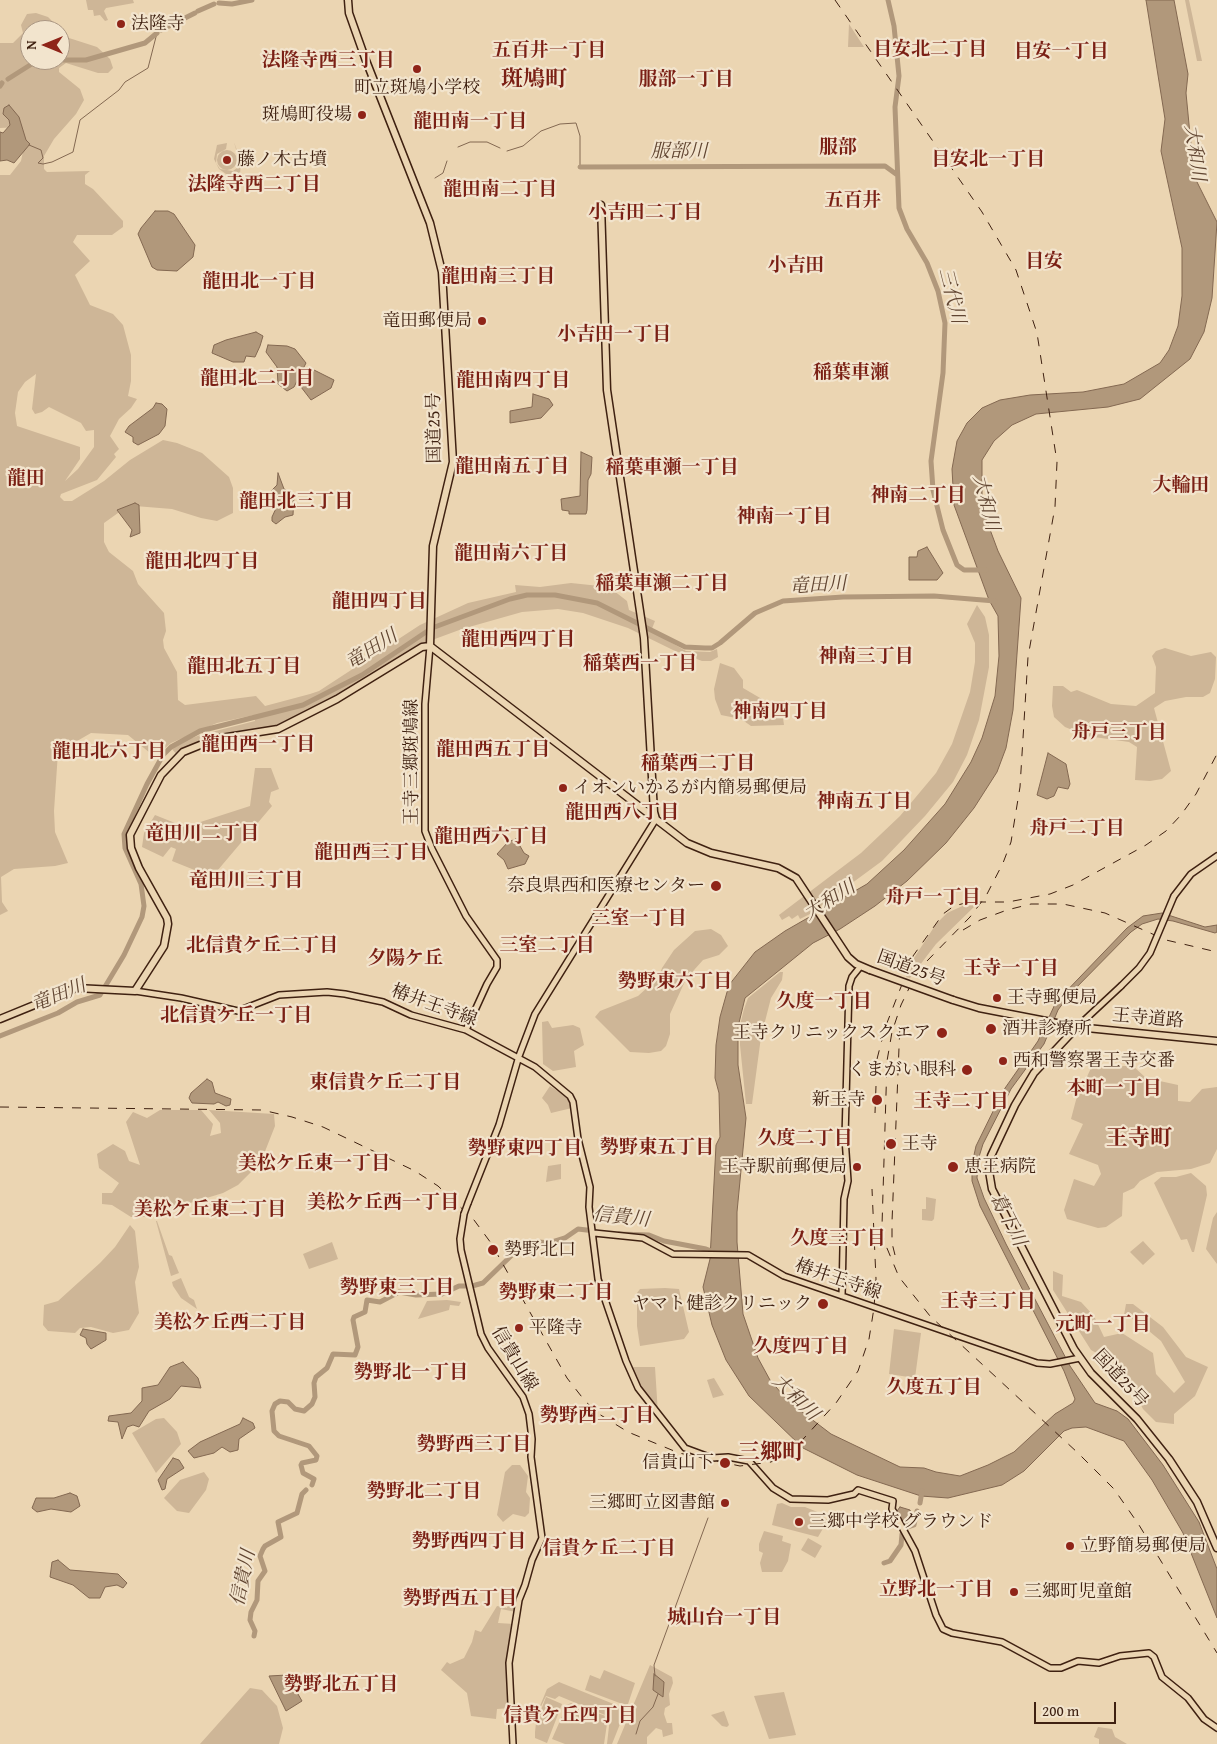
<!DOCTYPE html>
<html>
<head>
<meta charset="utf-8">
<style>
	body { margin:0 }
	#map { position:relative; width:1217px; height:1744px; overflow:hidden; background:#ebd5b2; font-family:"Gentium Book Plus",serif }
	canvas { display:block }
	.north { position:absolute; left:20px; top:20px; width:50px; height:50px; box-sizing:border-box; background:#f2e4cd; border:1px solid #aa9682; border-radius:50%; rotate:270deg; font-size:14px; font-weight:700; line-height:20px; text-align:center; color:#3f2111 }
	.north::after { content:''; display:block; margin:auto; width:18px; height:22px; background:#8f2418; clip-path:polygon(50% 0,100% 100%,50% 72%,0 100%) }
	.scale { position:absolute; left:1034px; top:1702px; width:82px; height:22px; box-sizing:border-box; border:2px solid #3f2111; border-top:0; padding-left:6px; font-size:15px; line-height:18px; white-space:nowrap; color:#3f2111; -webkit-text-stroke:4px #f2e4cd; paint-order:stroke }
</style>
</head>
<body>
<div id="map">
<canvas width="1217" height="1744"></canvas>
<div class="north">N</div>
<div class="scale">200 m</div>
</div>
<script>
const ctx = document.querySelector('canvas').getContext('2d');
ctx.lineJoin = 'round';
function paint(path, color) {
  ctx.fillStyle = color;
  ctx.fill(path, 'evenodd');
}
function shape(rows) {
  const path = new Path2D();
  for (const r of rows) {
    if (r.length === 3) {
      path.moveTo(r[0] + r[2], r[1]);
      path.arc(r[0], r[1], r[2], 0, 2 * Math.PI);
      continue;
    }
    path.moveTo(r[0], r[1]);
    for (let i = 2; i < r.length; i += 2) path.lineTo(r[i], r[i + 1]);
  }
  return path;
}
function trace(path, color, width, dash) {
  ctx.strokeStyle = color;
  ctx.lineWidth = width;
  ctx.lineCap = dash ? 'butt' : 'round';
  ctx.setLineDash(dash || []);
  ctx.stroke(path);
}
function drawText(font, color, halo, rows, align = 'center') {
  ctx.font = font + ' "Gentium Book Plus","Noto Serif JP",serif';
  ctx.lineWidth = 4.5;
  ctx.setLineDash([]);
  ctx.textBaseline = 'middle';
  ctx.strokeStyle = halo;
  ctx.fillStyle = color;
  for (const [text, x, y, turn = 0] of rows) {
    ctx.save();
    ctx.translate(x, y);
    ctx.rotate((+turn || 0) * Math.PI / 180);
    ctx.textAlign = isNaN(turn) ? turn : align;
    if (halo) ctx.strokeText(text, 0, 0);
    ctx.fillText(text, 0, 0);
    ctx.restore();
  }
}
paint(shape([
	[86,0,133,0,134,3,106,8,104,11,108,20,105,21,100,15,94,16,93,10,88,10],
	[1185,0,1189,0,1202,61,1197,61],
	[36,13,48,17,69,38,97,47,110,59,113,68,108,73,98,73,66,63,59,68,59,72,80,89,84,100,76,114,54,139,44,156,44,169,47,172,90,171,85,175,85,184,93,189,123,221,123,227,112,235,77,235,73,242,90,261,75,275,90,305,113,314,123,325,131,355,131,381,128,396,137,399,131,408,119,419,110,436,119,449,114,454,116,457,97,480,61,494,60,497,64,501,72,501,104,481,130,460,163,440,177,443,202,453,229,477,233,488,233,513,217,521,201,518,172,509,135,506,118,513,104,523,104,542,109,552,133,571,138,584,164,613,166,631,163,640,164,648,177,672,178,700,185,705,256,696,265,706,310,694,319,691,420,625,468,603,516,592,515,585,540,587,571,583,609,587,627,601,629,610,655,621,651,631,686,651,710,652,717,649,718,657,711,661,702,661,673,650,628,628,583,613,558,609,522,612,462,629,424,643,379,673,283,726,221,736,177,755,172,749,184,741,200,735,255,721,254,715,217,723,171,743,155,757,128,735,91,733,58,752,54,811,55,832,68,863,55,866,14,869,1,877,2,902,8,911,0,915,0,175,10,175,21,161,25,142,19,127,0,128,0,43,13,43,23,33,21,25,27,14],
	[30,30,60,30,60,60,30,60],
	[36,374,32,409,35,414,42,412,49,407,81,423,86,431,94,430,94,447,78,469,65,481,80,459,80,447,17,426,15,413,18,392,25,382],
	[849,24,864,47,848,47],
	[234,142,241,162,240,174,226,174,219,169,214,159,217,145,227,143,226,149,217,154,216,163,220,169,233,171,237,168,239,160],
	[227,160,10],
	[977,605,985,617,989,635,989,667,979,720,967,755,953,782,925,816,882,861,810,914,800,919,798,915,792,919,789,916,782,920,779,915,861,853,900,816,936,773,952,744,970,692,975,662,975,643,967,624],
	[1165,648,1191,656,1211,652,1216,657,1215,679,1210,693,1203,697,1186,697,1165,701,1154,708,1171,771,1162,779,1150,781,1135,780,1137,747,1129,742,1087,736,1065,727,1054,717,1052,706,1053,686,1063,686,1071,692,1077,690,1111,704,1136,706,1155,693,1156,667,1152,656,1156,651],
	[720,663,734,668,743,680,743,688,767,702,772,711,783,718,784,725,751,726,741,719,721,715,715,699,714,689],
	[255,768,271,768,279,789,271,792,269,802,272,806,212,877,172,861,176,849,171,847,163,857,142,847,144,833,155,815,185,827,250,806],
	[967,904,977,904,936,944,910,978,906,977,914,958,936,924,947,913],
	[711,929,721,935,728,946,719,955,703,960,686,979,670,1014,670,1034,666,1046,661,1051,649,1053,630,1052,595,1017,600,1011,638,996,659,977,662,968,674,950,695,931],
	[780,972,783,972,782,980,771,998,761,1037,752,1104,746,1104,740,1045,740,1025,744,1009,748,998],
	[548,1021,552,1028,573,1025,580,1028,584,1045,574,1051,576,1067,553,1071,543,1064,542,1022],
	[1092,1066,1133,1066,1146,1078,1178,1085,1178,1101,1190,1102,1202,1089,1217,1087,1217,1149,1210,1163,1191,1169,1157,1172,1140,1181,1134,1188,1123,1193,1122,1216,1106,1227,1098,1228,1067,1219,1064,1210,1074,1179,1094,1186,1101,1174,1098,1165,1069,1154,1083,1124,1071,1119,1076,1100],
	[550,1086,567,1097,572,1108,551,1113,548,1105,542,1098],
	[160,1110,201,1110,213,1124,210,1136,221,1133,220,1123,209,1110,274,1114,275,1126,264,1154,258,1154,251,1172,238,1185,223,1193,144,1217,131,1217,112,1205,102,1204,102,1193,112,1193,119,1183,99,1168,97,1154,113,1144,125,1151,129,1161,140,1165,126,1122,133,1112,147,1118],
	[561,1164,561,1179,546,1182,548,1166],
	[1191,1173,1206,1186,1207,1195,1194,1252,1192,1252,1187,1239,1181,1240,1154,1183,1161,1177,1176,1177],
	[926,1197,936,1199,934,1219,932,1221,922,1220,922,1209,926,1209],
	[1217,1212,1217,1264,1206,1249,1213,1218],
	[156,1221,157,1221,169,1255,172,1256,179,1273,171,1276],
	[130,1225,135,1231,139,1267,135,1282,139,1313,129,1330,113,1333,91,1327,80,1328,75,1333,48,1331,43,1325,44,1305,58,1301,100,1263,115,1247],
	[1143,1241,1155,1254,1143,1265,1130,1252],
	[332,1242,338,1259,309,1269,303,1254],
	[1053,1271,1063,1275,1062,1296,1081,1302,1094,1316,1104,1337,1122,1333,1153,1353,1156,1374,1174,1393,1185,1382,1161,1341,1138,1322,1124,1315,1126,1304,1133,1304,1163,1327,1186,1357,1208,1367,1195,1396,1174,1414,1174,1424,1156,1422,1143,1409,1122,1367,1091,1350,1053,1290],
	[181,1278,189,1297,194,1300,197,1309,181,1298,173,1286,172,1282],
	[665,1288,679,1289,689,1332,684,1339,640,1346,637,1326,637,1293,640,1289],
	[447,1300,461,1302,459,1306,450,1305,449,1310,418,1319,427,1301],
	[894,1329,921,1333,915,1378,889,1374],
	[631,1367,655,1367,658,1414,641,1389],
	[714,1378,724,1395,713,1398,707,1380],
	[164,1418,177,1432,181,1444,156,1473,132,1433,156,1419],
	[512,1465,520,1465,528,1476,526,1492,530,1498,529,1513,525,1517,513,1514,503,1522,497,1515,505,1472],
	[204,1472,209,1479,206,1490,189,1513,177,1511,164,1498,180,1480],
	[782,1503,791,1507,805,1507,825,1515,824,1518,828,1520,818,1537,772,1525,777,1504],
	[764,1531,783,1536,782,1541,791,1544,788,1561,782,1572,762,1572,760,1563,763,1553,759,1551,759,1544],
	[808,1538,822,1546,815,1558,801,1550],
	[509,1599,517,1600,516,1612,501,1609,498,1623,514,1624,507,1668,511,1708,497,1709,496,1719,471,1716,467,1693,441,1670,447,1662,450,1664,464,1658,472,1642,475,1630,481,1632,497,1606,507,1608],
	[650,1665,672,1677,673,1683,669,1694,670,1705,665,1708,664,1714,667,1723,672,1723,673,1734,663,1737,662,1730,656,1728,647,1737,647,1744,617,1744],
	[604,1670,635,1683,628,1704,625,1705,585,1690,590,1675,600,1679],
	[559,1682,626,1709,612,1744,607,1744,610,1717,559,1696,555,1699,546,1696,533,1723,547,1689],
	[250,1688,262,1690,277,1706,283,1728,279,1744,200,1744],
	[784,1692,796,1735,769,1739,754,1696],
	[546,1697,562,1704,547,1743,535,1738,535,1732,536,1723],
	[571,1703,608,1717,604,1744,565,1744,552,1739,567,1705],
	[724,1711,729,1725,727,1727,722,1726,711,1715],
	[1098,1727,1112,1729,1115,1737,1127,1744,1099,1744,1099,1739,1094,1737]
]), '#ceb697');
const water = shape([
	[1146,0,1174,0,1188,74,1186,93,1194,176,1217,222,1212,298,1204,332,1190,359,1140,399,1108,407,1036,414,1012,425,994,441,982,460,982,508,998,551,1021,598,1013,710,1006,748,997,772,974,808,946,843,907,881,875,906,840,929,813,943,745,998,738,1027,738,1065,746,1118,737,1212,737,1242,743,1314,758,1358,770,1380,789,1402,831,1434,900,1467,924,1468,936,1472,960,1476,988,1465,1014,1452,1055,1414,1073,1403,1075,1399,1064,1371,980,1206,972,1181,972,1164,976,1146,1003,1091,1038,1041,1056,1002,1127,928,1143,916,1162,913,1205,927,1217,925,1217,932,1215,933,1173,921,1158,919,1142,924,1131,932,1069,995,1058,1010,1044,1044,1011,1089,983,1144,978,1160,977,1178,984,1198,1006,1244,1070,1366,1095,1403,1117,1411,1128,1419,1163,1465,1199,1522,1217,1569,1217,1618,1183,1533,1152,1480,1124,1441,1086,1427,1072,1428,1064,1431,1024,1471,1002,1485,948,1498,921,1496,857,1475,803,1448,749,1396,726,1360,712,1325,703,1287,710,1259,716,1145,720,1137,719,1093,715,1078,716,1045,720,1017,729,985,755,952,785,931,867,884,904,850,945,804,971,762,982,738,995,696,999,656,998,616,989,600,954,505,952,469,957,441,967,423,982,408,1000,400,1030,395,1083,392,1124,384,1160,363,1169,350,1178,326,1182,296,1182,248,1161,151,1165,119,1146,0],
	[9,105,19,117,26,140,30,144,14,163,7,160,0,161,0,132,3,133,10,125,9,120,3,114,4,108,9,105],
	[155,211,168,211,174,214,195,245,193,257,177,271,157,270,152,267,138,234,141,228,155,211],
	[256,332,263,336,260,346,255,357,246,356,244,362,233,362,212,353,214,345,226,340,256,332],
	[268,345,287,346,295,349,306,363,294,387,287,391,278,384,277,367,266,352,268,345],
	[310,368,334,380,331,388,311,400,301,387,310,368],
	[533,394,549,399,553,405,541,418,510,423,510,411,532,407,533,394],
	[156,403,162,404,167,409,165,426,159,434,138,445,133,442,133,437,125,432,129,426,153,408,156,403],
	[581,452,592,457,591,474,588,480,587,510,586,514,569,514,569,511,562,510,561,499,580,496,581,452],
	[278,473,284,489,294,495,293,515,285,517,276,524,272,521,272,517,279,502,271,491,277,485,278,473],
	[135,503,139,505,140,533,130,537,132,530,117,510,135,503],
	[927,547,943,573,937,580,909,580,909,557,917,557,918,551,927,547],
	[1048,753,1066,764,1070,784,1068,789,1058,787,1054,796,1047,799,1037,795,1048,753],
	[516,839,524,853,529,856,525,864,508,869,504,860,497,854,508,842,516,839],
	[207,1079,212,1082,215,1093,231,1099,230,1105,226,1106,218,1102,214,1104,192,1103,189,1098,191,1093,207,1079],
	[83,1329,106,1333,106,1340,91,1349,87,1344,86,1338,80,1335,83,1329],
	[183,1362,198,1378,201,1388,181,1386,170,1399,149,1411,139,1427,133,1425,127,1427,122,1439,118,1422,108,1421,109,1416,131,1413,142,1401,142,1388,158,1385,170,1367,183,1362],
	[243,1418,253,1423,255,1428,239,1439,238,1450,230,1452,222,1447,214,1453,194,1458,188,1451,200,1442,240,1424,243,1418],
	[173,1458,179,1460,184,1468,167,1479,165,1489,162,1490,158,1480,173,1458],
	[70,1493,77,1496,80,1506,71,1512,51,1509,37,1512,32,1508,36,1498,54,1498,70,1493],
	[900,1507,910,1510,912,1517,910,1523,904,1524,897,1511,900,1507],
	[58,1560,70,1570,118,1574,127,1583,123,1588,117,1585,105,1587,100,1598,89,1598,73,1585,50,1577,52,1562,58,1560],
	[654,1674,664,1682,663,1697,653,1690,654,1674],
	[287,1675,302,1701,286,1711,269,1676,287,1675]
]);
paint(water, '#b1987b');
trace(water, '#836851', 1);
trace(shape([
	[29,145,41,150,43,158,38,163,43,164,52,162,73,152,80,120,119,90,125,82,148,68,157,33],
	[458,147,470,142,487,142,500,148],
	[507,151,523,146,541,131,560,124,576,123,580,136,580,167],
	[435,178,443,173,447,161],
	[655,1676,654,1665,708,1518],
	[636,1734,640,1721,653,1707,658,1694]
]), '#836851', 1);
trace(shape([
	[888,0,894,26,899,76,895,107,899,208,907,229,927,263,938,291,945,323,943,373,931,461,933,490,943,530,957,565,964,570,986,570],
	[219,3,232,4,252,0],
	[198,11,214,4],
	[161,30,195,13],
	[8,79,38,60,86,60,145,43,157,33],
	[0,86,2,83],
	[580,167,885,166,896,174],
	[0,1036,58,1013,77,1002,100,995,124,955,142,917,144,906,141,884,125,848,124,834,147,784,163,755,171,747,200,731,303,705,362,675,432,628,510,599,527,595,555,595,597,603,685,647,705,648,712,648,720,643,755,613,783,601,843,597,934,596,995,601],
	[619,1234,649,1235,664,1241,706,1249,717,1253],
	[472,1286,483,1283,514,1253,539,1242,549,1243,565,1238,578,1229,595,1231],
	[312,1485,314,1479,303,1473,301,1465,302,1463,316,1460,317,1456,309,1446,279,1436,274,1431,272,1411,275,1404,280,1401,288,1402,295,1409,304,1411,312,1404,315,1397,314,1383,316,1377,327,1368,333,1354,355,1355,358,1347,353,1320,354,1317,365,1312,367,1300,380,1302,399,1292,416,1295,442,1294,459,1286,466,1286],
	[920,1503,922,1491],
	[905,1528,914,1525,917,1511],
	[884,1563,890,1561,901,1545,902,1534],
	[254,1636,255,1631,250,1620,251,1612,257,1600,258,1581,265,1571,260,1556,263,1549,265,1546,281,1537,278,1522,297,1513,302,1494,306,1490]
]), '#b1987b', 5);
const major = shape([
	[430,646,425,704,425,831,432,849,466,916,497,960,497,967,487,984,466,1030],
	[1174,896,1191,874,1217,856],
	[135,991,181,998,238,1011,279,995,327,992,345,994,383,1002,411,1015,466,1030,535,1067,570,1096,573,1102,578,1139,590,1187,589,1207,598,1279,626,1361,638,1388,685,1448,712,1458,728,1457,749,1461,773,1488,791,1499,828,1500,854,1494,858,1490,893,1501,892,1509,915,1551,936,1615,943,1629,952,1633,1002,1642,1050,1668,1061,1668,1078,1661,1099,1663,1120,1656,1149,1653,1154,1657,1162,1677,1188,1698,1204,1719,1217,1728],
	[1077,1027,1121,986],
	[468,1203,499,1125,519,1056,535,1014,656,819],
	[464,1214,460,1239,461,1250,481,1334,488,1348,523,1397,529,1414,532,1439,531,1457,542,1538,532,1560,525,1585,519,1600,509,1663,513,1744],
	[594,1233,643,1238,673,1254,748,1255,784,1276,1037,1363,1050,1364,1080,1358],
	[842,1296,844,1199,848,1181,845,1138,849,986,852,977,860,967]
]);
const highway = shape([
	[348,0,349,13,365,58,430,223,442,272,453,462,433,546,430,646],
	[601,205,607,390,644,638,654,812,656,819],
	[430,646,687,843,711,853,778,868,796,878,848,957,856,964,870,970],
	[953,1000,979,1008,1077,1027,1217,1041],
	[0,1019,76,988,135,991,164,946,168,924,167,918,139,868,131,848,130,835,161,775,183,752,215,739,278,729,337,699,422,647,430,646],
	[1077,1027,1034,1073,1015,1105,991,1156,989,1171,992,1189,1074,1349,1091,1373,1137,1419,1169,1459,1197,1502,1217,1548]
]);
trace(major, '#3f2111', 8);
trace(highway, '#3f2111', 9);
trace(major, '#ebd5b2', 5);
trace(highway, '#ebd5b2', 6);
trace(shape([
	[835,0,982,212,1016,270,1037,333,1057,462,1055,507,1028,657,1020,787,1011,842,1003,863,986,896,970,917,927,961,913,980,901,1005,892,1032,887,1061,882,1226,884,1241,899,1277,930,1316,1078,1453,1114,1489,1139,1525,1217,1653],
	[963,930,980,920,1007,910,1031,904,1063,904,1105,913,1166,940,1217,952],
	[0,1107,262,1110,292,1117,323,1127,415,1171,438,1186,474,1220,491,1243,567,1378,585,1401,599,1414,628,1432,679,1453,740,1466,771,1462,795,1448,836,1403,858,1371,869,1339,874,1308,876,1279,872,1189],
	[875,1113,877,1059,885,1028,913,956,943,914,954,906,969,902,1008,902,1050,894,1073,885,1146,845,1166,831,1181,815,1196,794,1217,754],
	[895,1255,892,1243,892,1222,900,1023]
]), '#3f2111', 1, [9, 9]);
const majorBridge = shape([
	[1121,986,1139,968,1150,953,1174,896],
	[464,1214,468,1203]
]);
const highwayBridge = shape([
	[870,970,953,1000]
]);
trace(majorBridge, '#3f2111', 8, []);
trace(highwayBridge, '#3f2111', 9, []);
trace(majorBridge, '#ebd5b2', 5);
trace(highwayBridge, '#ebd5b2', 6);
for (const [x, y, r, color] of [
	[121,24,5,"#8f2418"],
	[417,69,5,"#8f2418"],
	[362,115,5,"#8f2418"],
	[227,160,5,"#8f2418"],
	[482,321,5,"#8f2418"],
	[563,788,5,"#8f2418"],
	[716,886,6,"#8f2418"],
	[997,998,5,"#8f2418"],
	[991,1029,6,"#8f2418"],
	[942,1033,6,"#8f2418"],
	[1003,1061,5,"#8f2418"],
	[967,1070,6,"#8f2418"],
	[877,1100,6,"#8f2418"],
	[891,1144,6,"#8f2418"],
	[857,1167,5,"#8f2418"],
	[953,1167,6,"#8f2418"],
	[493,1250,6,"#8f2418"],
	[823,1304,6,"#8f2418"],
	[519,1328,5,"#8f2418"],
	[725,1463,6,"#8f2418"],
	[725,1503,5,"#8f2418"],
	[799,1522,5,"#8f2418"],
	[1070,1546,5,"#8f2418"],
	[1014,1592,5,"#8f2418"]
]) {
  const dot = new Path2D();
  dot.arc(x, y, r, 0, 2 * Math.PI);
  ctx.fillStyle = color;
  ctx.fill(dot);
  trace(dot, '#f2e4cd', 2);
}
drawText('18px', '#3f2111', '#f2e4cd', [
	["法隆寺",131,24],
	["町立斑鳩小学校",417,88,"center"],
	["斑鳩町役場",352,115,"right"],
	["藤ノ木古墳",237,160],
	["竜田郵便局",472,321,"right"],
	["イオンいかるが内簡易郵便局",573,788],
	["奈良県西和医療センター",705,886,"right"],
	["王寺郵便局",1007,998],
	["酒井診療所",1002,1029],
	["王寺クリニックスクエア",931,1033,"right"],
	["西和警察署王寺交番",1013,1061],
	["くまがい眼科",956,1070,"right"],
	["新王寺",866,1100,"right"],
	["王寺",902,1144],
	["王寺駅前郵便局",847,1167,"right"],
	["恵王病院",964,1167],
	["勢野北口",504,1250],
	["ヤマト健診クリニック",812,1304,"right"],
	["平隆寺",529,1328],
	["信貴山下",714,1463,"right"],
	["三郷町立図書館",715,1503,"right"],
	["三郷中学校 グラウンド",809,1522],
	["立野簡易郵便局",1080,1546],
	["三郷町児童館",1024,1592]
], 'left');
drawText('18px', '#3f2111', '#f2e4cd', [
	["国道25号",435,428,-91],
	["王寺三郷斑鳩線",412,762,-90],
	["国道25号",911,969,20],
	["椿井王寺線",434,1006,20],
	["王寺道路",1148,1019,5],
	["椿井王寺線",838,1280,19],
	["信貴山線",514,1359,59],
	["国道25号",1120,1379,47]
]);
drawText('bold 19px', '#7a1f14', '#f2e4cd', [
	["目安北二丁目",930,50],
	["五百井一丁目",549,51],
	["目安一丁目",1061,52],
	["法隆寺西三丁目",328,61],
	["服部一丁目",686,80],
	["龍田南一丁目",470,122],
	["服部",838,148],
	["目安北一丁目",988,160],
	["法隆寺西二丁目",254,185],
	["龍田南二丁目",500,190],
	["五百井",853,201],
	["小吉田二丁目",645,213],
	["目安",1044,262],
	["小吉田",796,266],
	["龍田南三丁目",498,277],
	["龍田北一丁目",259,282],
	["小吉田一丁目",614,335],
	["稲葉車瀬",851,373],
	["龍田北二丁目",257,379],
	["龍田南四丁目",513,381],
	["龍田南五丁目",512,467],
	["稲葉車瀬一丁目",672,468],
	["龍田",26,479],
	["大輪田",1181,486],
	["神南二丁目",918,496],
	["龍田北三丁目",296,502],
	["神南一丁目",784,517],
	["龍田南六丁目",511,554],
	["龍田北四丁目",202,562],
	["稲葉車瀬二丁目",662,584],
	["龍田四丁目",379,602],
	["龍田西四丁目",518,640],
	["神南三丁目",866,657],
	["稲葉西一丁目",640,664],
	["龍田北五丁目",244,667],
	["神南四丁目",780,712],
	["舟戸三丁目",1119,733],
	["龍田西一丁目",258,745],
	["龍田西五丁目",493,750],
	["龍田北六丁目",109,752],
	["稲葉西二丁目",698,764],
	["神南五丁目",864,802],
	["龍田西八丁目",622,813],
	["舟戸二丁目",1077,829],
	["竜田川二丁目",202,834],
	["龍田西六丁目",491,837],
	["龍田西三丁目",371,853],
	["竜田川三丁目",246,881],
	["舟戸一丁目",933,898],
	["三室一丁目",639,919],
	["北信貴ケ丘二丁目",262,946],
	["三室二丁目",547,946],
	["夕陽ケ丘",405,959],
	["王寺一丁目",1011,969],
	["勢野東六丁目",675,982],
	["久度一丁目",824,1002],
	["北信貴ケ丘一丁目",236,1016],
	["東信貴ケ丘二丁目",385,1083],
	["本町一丁目",1114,1089],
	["王寺二丁目",961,1102],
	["久度二丁目",805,1139],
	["勢野東五丁目",657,1148],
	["勢野東四丁目",525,1149],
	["美松ケ丘東一丁目",314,1164],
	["美松ケ丘西一丁目",383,1203],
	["美松ケ丘東二丁目",210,1210],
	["久度三丁目",838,1239],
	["勢野東三丁目",397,1288],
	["勢野東二丁目",556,1293],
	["王寺三丁目",988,1302],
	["美松ケ丘西二丁目",230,1323],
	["元町一丁目",1103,1325],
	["久度四丁目",801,1347],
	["勢野北一丁目",411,1373],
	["久度五丁目",934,1388],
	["勢野西二丁目",597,1416],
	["勢野西三丁目",474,1445],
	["勢野北二丁目",424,1492],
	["勢野西四丁目",469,1542],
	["信貴ケ丘二丁目",609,1549],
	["立野北一丁目",936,1590],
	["勢野西五丁目",460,1599],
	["城山台一丁目",724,1618],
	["勢野北五丁目",341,1685],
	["信貴ケ丘四丁目",570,1716]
]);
drawText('italic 19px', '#614531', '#f2e4cd', [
	["服部川",679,152],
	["大和川",1194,153,82],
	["三代川",951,296,76],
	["大和川",985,503,76],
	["竜田川",818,586,-3],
	["竜田川",372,650,-32],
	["大和川",830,901,-32],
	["竜田川",59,996,-22],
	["信貴川",621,1218,6],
	["葛下川",1007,1220,63],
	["大和川",795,1398,44],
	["信貴川",244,1578,-78]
]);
drawText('bold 22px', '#7a1f14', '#f2e4cd', [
	["斑鳩町",534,80],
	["王寺町",1139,1139],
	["三郷町",771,1453]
]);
</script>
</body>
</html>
